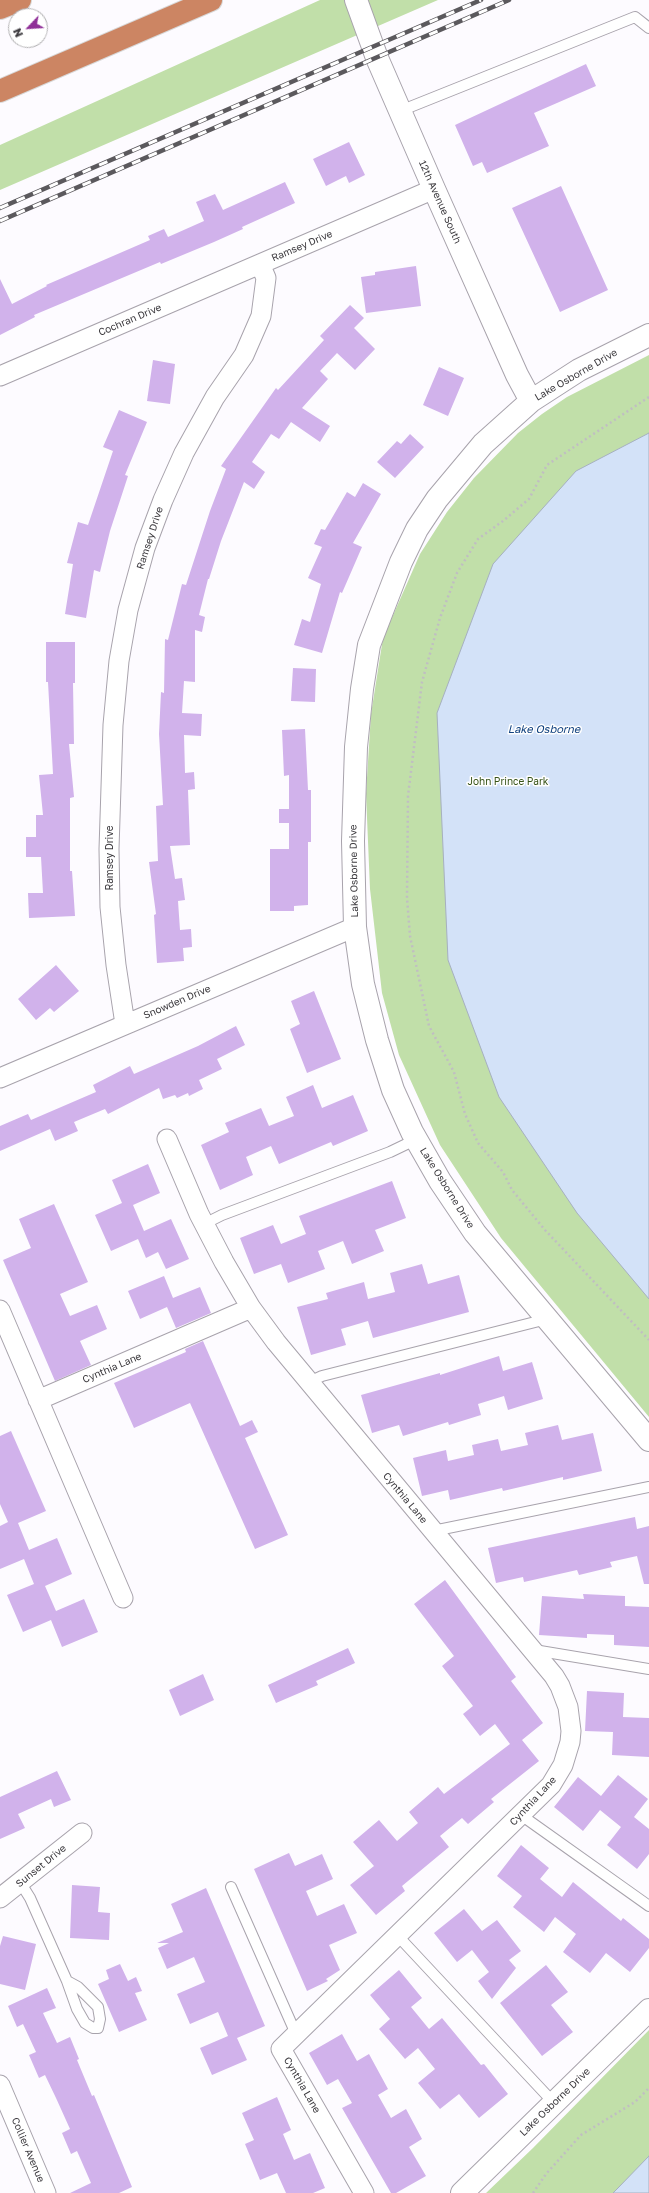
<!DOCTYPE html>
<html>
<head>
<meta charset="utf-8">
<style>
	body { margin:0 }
	#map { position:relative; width:649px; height:2193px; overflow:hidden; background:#fdfbff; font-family:"Golos Text",sans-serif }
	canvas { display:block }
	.north { position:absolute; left:8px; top:8px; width:40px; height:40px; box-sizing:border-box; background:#fff; border:1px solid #b1b0b2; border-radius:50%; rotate:245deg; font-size:11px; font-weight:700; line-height:16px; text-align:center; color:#3c3a3e }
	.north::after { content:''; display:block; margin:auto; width:14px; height:18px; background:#8f2e97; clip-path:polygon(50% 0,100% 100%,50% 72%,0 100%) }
</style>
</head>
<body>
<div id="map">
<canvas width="649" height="2193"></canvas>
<div class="north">N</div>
</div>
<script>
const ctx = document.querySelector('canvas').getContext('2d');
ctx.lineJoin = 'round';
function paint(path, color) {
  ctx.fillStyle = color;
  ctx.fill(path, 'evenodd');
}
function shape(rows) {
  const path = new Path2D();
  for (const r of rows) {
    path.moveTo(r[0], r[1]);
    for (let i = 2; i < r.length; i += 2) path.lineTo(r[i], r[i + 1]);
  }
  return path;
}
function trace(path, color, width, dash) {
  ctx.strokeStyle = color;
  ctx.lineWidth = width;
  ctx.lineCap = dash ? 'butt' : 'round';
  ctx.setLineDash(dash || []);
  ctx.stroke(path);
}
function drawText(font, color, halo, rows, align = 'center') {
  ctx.font = font + ' "Golos Text",sans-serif';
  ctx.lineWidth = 3;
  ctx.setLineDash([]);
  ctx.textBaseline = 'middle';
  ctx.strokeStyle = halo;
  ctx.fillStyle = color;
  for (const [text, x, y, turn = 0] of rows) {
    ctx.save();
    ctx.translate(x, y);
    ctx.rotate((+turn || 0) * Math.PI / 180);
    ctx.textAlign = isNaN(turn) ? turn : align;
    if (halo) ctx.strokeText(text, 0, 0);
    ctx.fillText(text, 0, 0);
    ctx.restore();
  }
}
paint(shape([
	[320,0,438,0,0,190,0,145],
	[649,355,649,1417,501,1238,440,1145,399,1055,382,993,370,889,366,794,371,714,383,638,420,554,447,512,474,478,518,433,542,414,567,397],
	[649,2030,649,2193,486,2193,533,2148]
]), '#c1dfa9');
const water = shape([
	[649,433,649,1299,577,1213,499,1097,448,960,437,713,493,564,576,471,649,433],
	[649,2156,649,2193,613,2193,617,2189,649,2156]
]);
paint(water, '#d3e2f8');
trace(water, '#a6b0c0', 1);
paint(shape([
	[586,64,596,86,534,113,549,146,487,173,482,162,473,166,455,125],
	[349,142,365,175,349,183,346,176,326,186,313,159],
	[285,182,295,203,242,227,243,229,214,242,161,264,160,262,34,315,35,317,0,335,0,279,12,304,47,286,46,285,150,240,148,236,164,229,168,237,204,221,196,202,215,194,223,210],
	[561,186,608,290,560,312,512,208],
	[416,266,421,306,366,313,361,277,375,275,375,272],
	[350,305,364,318,354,328,375,349,355,370,337,353,320,371,328,379,302,408,330,426,320,442,291,422,279,439,271,434,252,462,265,472,254,489,244,482,221,541,209,579,208,579,199,615,205,617,202,632,195,630,195,682,184,681,182,713,202,714,201,736,184,735,185,773,194,772,195,789,188,790,190,845,170,846,175,879,182,878,185,900,178,901,180,930,191,929,192,947,183,948,184,961,157,963,154,915,156,914,149,862,158,861,156,806,163,805,159,734,161,692,164,693,165,639,168,640,182,584,186,585,210,511,226,469,221,466,276,388,278,390,324,340,320,336],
	[153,360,175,364,170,404,147,401],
	[439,367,464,378,448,416,423,405],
	[119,410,147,422,125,475,128,476,110,531,100,572,94,570,86,618,65,614,73,564,67,563,78,522,88,525,113,451,103,447],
	[410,434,424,447,395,478,377,462,397,441,401,444],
	[363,483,381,494,353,543,362,547,342,593,340,592,322,653,294,645,302,619,310,622,321,584,308,578,322,547,314,544,321,529,325,530,347,492,355,497],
	[46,642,75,642,75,683,73,683,74,744,69,744,74,797,70,798,70,871,72,871,75,916,29,918,28,893,43,893,41,857,26,857,26,837,36,837,36,815,43,815,39,775,53,774,48,682,46,682],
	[293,668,316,669,315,702,291,701],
	[305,729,308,790,311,790,311,842,308,842,308,905,294,906,294,911,270,911,270,849,289,849,289,823,279,823,279,809,289,809,289,775,284,776,282,730],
	[56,965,79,991,54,1012,50,1008,36,1020,18,999],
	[314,991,341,1059,307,1073,290,1029,300,1024,291,1001],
	[236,1026,245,1045,217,1059,222,1069,199,1080,203,1089,189,1096,188,1093,177,1098,175,1095,163,1099,159,1088,108,1114,105,1109,74,1122,78,1131,55,1141,50,1129,0,1151,0,1126,28,1114,31,1120,96,1092,93,1085,130,1066,134,1074,198,1046],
	[313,1085,322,1108,353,1095,368,1131,333,1146,331,1142,279,1164,271,1146,246,1157,253,1175,220,1190,201,1145,229,1132,225,1123,261,1108,269,1126,294,1116,286,1097],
	[148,1164,160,1193,133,1205,144,1231,171,1219,189,1259,166,1269,158,1252,146,1258,138,1239,111,1251,95,1215,122,1203,112,1180],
	[392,1181,406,1218,375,1230,384,1251,352,1264,343,1241,318,1251,325,1269,288,1283,281,1264,254,1274,240,1238,273,1225,281,1244,306,1234,299,1216],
	[54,1204,88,1282,60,1294,70,1316,97,1305,107,1329,80,1341,91,1365,55,1381,3,1260,31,1248,19,1219],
	[422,1264,428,1284,459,1275,469,1312,373,1338,368,1321,341,1329,346,1345,311,1355,297,1307,328,1299,326,1293,364,1282,368,1299,395,1292,390,1273],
	[164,1276,173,1298,200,1287,211,1313,176,1328,167,1307,140,1319,128,1291],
	[203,1341,240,1426,252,1420,258,1432,245,1438,288,1535,255,1549,190,1403,134,1428,114,1383,186,1352,185,1349],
	[499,1356,503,1371,532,1362,543,1399,508,1410,504,1396,478,1404,481,1415,449,1425,448,1422,403,1436,399,1425,372,1433,361,1395,440,1373,440,1375],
	[558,1425,562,1440,593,1433,602,1471,563,1480,563,1477,503,1491,502,1488,450,1500,448,1490,422,1496,413,1458,446,1450,448,1461,474,1455,472,1445,498,1439,501,1451,528,1445,525,1433],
	[11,1431,46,1511,18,1523,29,1550,57,1538,72,1574,45,1586,56,1611,84,1599,98,1632,62,1647,51,1620,23,1632,7,1595,34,1584,24,1559,0,1569,0,1526,8,1522,0,1504,0,1436],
	[635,1517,637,1529,649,1526,649,1584,644,1584,637,1556,610,1562,612,1567,579,1575,577,1570,524,1582,523,1577,496,1583,488,1548],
	[445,1580,516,1677,511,1681,543,1723,522,1740,539,1761,491,1799,494,1802,468,1824,462,1818,440,1836,449,1847,402,1886,405,1891,376,1915,350,1885,374,1866,353,1842,379,1820,397,1841,418,1823,409,1812,438,1787,444,1794,510,1744,495,1724,480,1736,463,1714,473,1706,442,1666,454,1656,414,1604],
	[583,1594,625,1596,625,1606,649,1607,649,1647,614,1645,614,1635,587,1634,587,1638,539,1635,542,1596,584,1599],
	[348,1648,355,1663,316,1681,318,1685,276,1703,268,1685],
	[203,1674,214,1700,180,1716,169,1690],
	[587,1691,624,1693,623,1717,649,1718,649,1757,612,1755,613,1732,585,1731],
	[57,1771,71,1800,54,1807,51,1799,18,1814,25,1828,0,1839,0,1797],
	[618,1775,648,1799,634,1817,649,1829,649,1854,637,1869,607,1845,621,1827,600,1810,583,1831,554,1807,578,1777,601,1796],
	[521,1845,549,1868,540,1879,562,1897,573,1882,621,1921,623,1918,649,1939,649,1948,630,1972,606,1953,590,1973,563,1952,576,1934,555,1917,544,1932,513,1907,522,1896,497,1876],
	[289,1853,295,1866,322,1854,333,1879,306,1891,317,1916,344,1904,357,1933,329,1945,340,1970,326,1979,328,1981,307,1991,254,1869],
	[72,1885,100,1887,98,1912,110,1913,109,1940,70,1938],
	[206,1888,265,2026,237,2038,247,2060,212,2075,200,2048,228,2036,218,2012,190,2024,177,1994,205,1982,194,1957,167,1969,158,1948,169,1943,157,1943,183,1932,171,1904],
	[464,1909,482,1931,497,1920,521,1951,509,1960,516,1968,492,1999,478,1981,489,1972,472,1950,457,1962,434,1933],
	[3,1936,36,1944,25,1990,0,1984,0,1946],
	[120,1964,128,1981,136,1977,142,1991,135,1993,147,2020,119,2032,98,1984,109,1979,106,1970],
	[546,1965,568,1992,551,2005,573,2032,542,2056,500,2003],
	[399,1970,422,1998,411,2007,429,2029,442,2018,481,2065,484,2064,508,2094,479,2118,459,2094,440,2109,418,2083,435,2069,418,2048,405,2059,379,2029,390,2019,370,1995],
	[47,1988,56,2008,43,2013,57,2043,70,2037,79,2059,77,2060,92,2096,94,2095,132,2187,119,2193,70,2193,91,2183,77,2151,71,2154,62,2133,70,2129,56,2098,45,2075,39,2078,29,2055,36,2052,23,2024,17,2027,8,2006],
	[342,2034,357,2061,369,2054,388,2089,378,2095,391,2118,406,2109,422,2139,409,2147,426,2176,396,2193,391,2193,342,2108,352,2103,338,2079,327,2085,309,2053],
	[277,2097,291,2130,283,2134,294,2160,310,2153,325,2188,313,2193,286,2193,277,2173,260,2180,245,2144,254,2140,242,2113]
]), '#d1b2eb');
const service = shape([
	[400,111,635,17,649,28],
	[204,1224,222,1215,390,1152,417,1139],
	[309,1382,322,1376,547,1319],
	[433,1531,649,1487],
	[534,1650,649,1669],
	[521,1815,649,1906],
	[20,1882,30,1898,67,1981,78,1987,98,2007,100,2019,98,2028,93,2028,85,2023,77,2009,67,1981],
	[231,1887,296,2034],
	[397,1935,554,2103]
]);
const minor = shape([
	[0,376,260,264],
	[125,1024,116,965,110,907,109,849,113,725,119,661,128,610,145,548,163,500,184,453,215,397,244,355,261,316,266,278,260,264,434,189],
	[0,1078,355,927],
	[167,1139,199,1214,224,1262,251,1308,276,1342,554,1676,560,1686,568,1707,571,1731,570,1742,563,1765,551,1785,281,2049,364,2193],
	[0,1310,123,1598],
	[38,1400,251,1308],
	[0,1898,82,1833],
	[0,2085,46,2193]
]);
const tertiary = shape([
	[356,0,377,58,434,189,517,375,531,401],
	[649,335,579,370,531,401,483,444,437,499,417,529,401,562,369,645,362,689,356,747,353,841,355,927,363,984,377,1040,393,1090,412,1132,440,1181,475,1233,649,1440],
	[462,2193,649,2010]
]);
const motorway = shape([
	[0,8,20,0],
	[0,91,211,0]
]);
trace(service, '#a8a3ac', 12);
trace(minor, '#a8a3ac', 21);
trace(tertiary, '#a8a3ac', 24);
trace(motorway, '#d8d8d8', 24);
trace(shape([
	[649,397,547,465,529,499,503,521,478,539,457,573,440,618,422,682,408,796,407,898,410,936,429,1026,454,1072,465,1114,478,1143,503,1172,512,1190,545,1230,649,1340],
	[533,2193,546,2174,581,2135,635,2102,649,2088]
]), '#c0bec2', 2.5, [2, 3]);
trace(service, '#fff', 10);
trace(minor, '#fff', 19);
trace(tertiary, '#fff', 22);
trace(motorway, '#cc8563', 22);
const rail = shape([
	[0,208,481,0],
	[0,221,509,0]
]);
trace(rail, '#5b595d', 4.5);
trace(rail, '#fff', 3, [9]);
drawText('10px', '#3c3a3e', '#fff', [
	["12th Avenue South",440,202,66],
	["Ramsey Drive",302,246,-23],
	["Cochran Drive",130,320,-23],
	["Lake Osborne Drive",576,375,-30],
	["Ramsey Drive",150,538,-72],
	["Ramsey Drive",110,858,-90],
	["Lake Osborne Drive",354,871,-91],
	["Snowden Drive",177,1002,-23],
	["Lake Osborne Drive",447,1188,58],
	["Cynthia Lane",112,1368,-23],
	["Cynthia Lane",405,1498,50],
	["Cynthia Lane",533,1801,-47],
	["Sunset Drive",41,1866,-39],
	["Cynthia Lane",302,2085,60],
	["Lake Osborne Drive",555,2102,-44],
	["Collier Avenue",28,2150,67]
]);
drawText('10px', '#375318', '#fff', [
	["John Prince Park",508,782]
]);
drawText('italic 11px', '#11427f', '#fff', [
	["Lake Osborne",544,730]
]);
</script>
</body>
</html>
